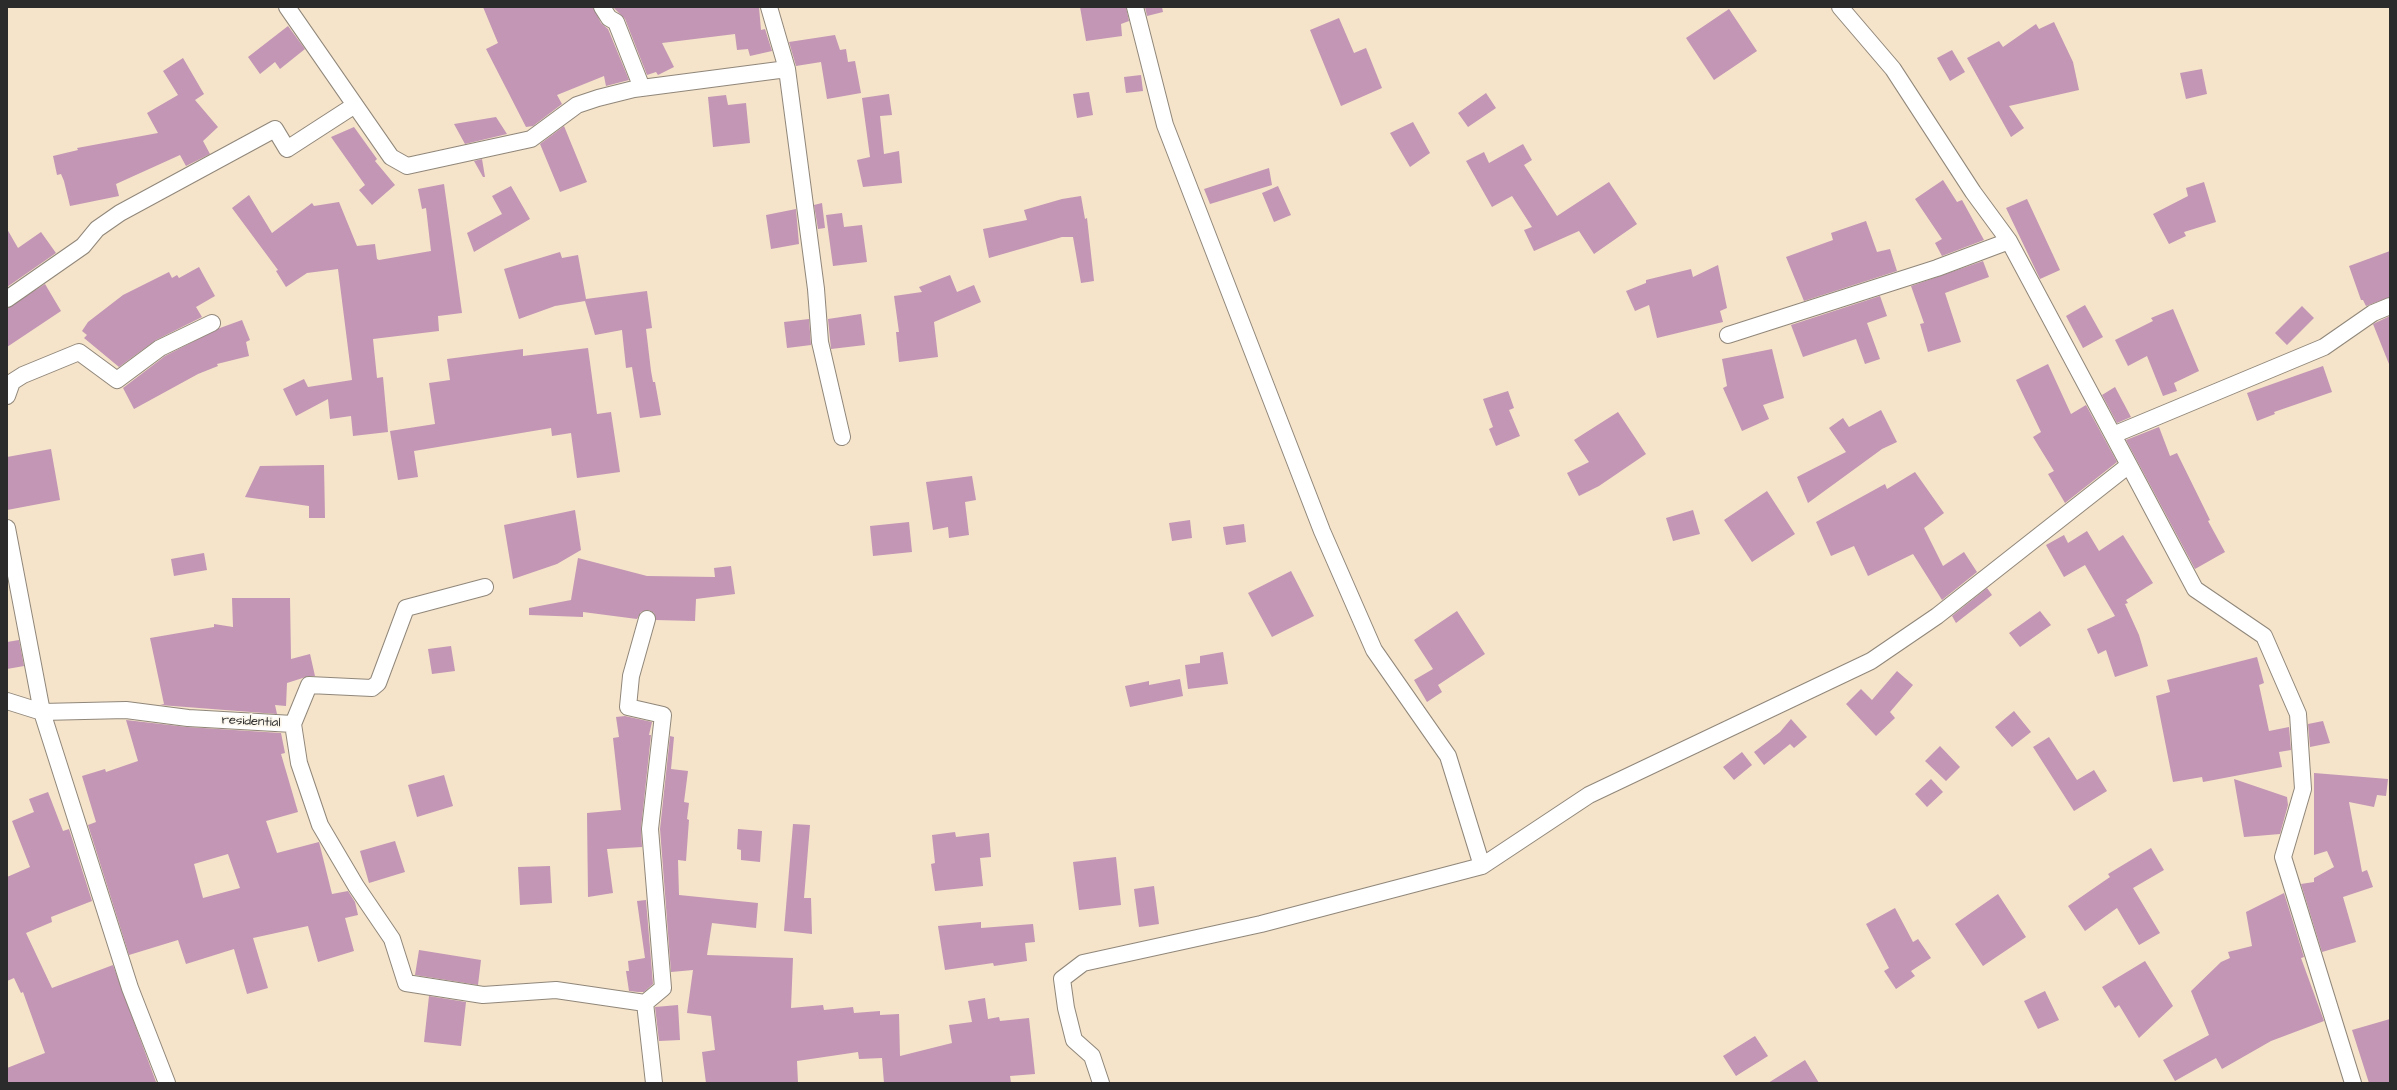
<!DOCTYPE html>
<html>
<head>
<meta charset="utf-8">
<style>
	body { margin:0 }
	#map { position:relative; width:2397px; height:1090px; overflow:hidden; background:#f5e3ca; font-family:"Architects Daughter",sans-serif }
	canvas { display:block }
	.frame { position:absolute; inset:0; border:8px solid #2b2b2b; pointer-events:none }
</style>
</head>
<body>
<div id="map">
<canvas width="2397" height="1090"></canvas>
<div class="frame"></div>
</div>
<script>
const ctx = document.querySelector('canvas').getContext('2d');
ctx.lineJoin = 'round';
function paint(path, color) {
  ctx.fillStyle = color;
  ctx.fill(path, 'evenodd');
}
function shape(rows) {
  const path = new Path2D();
  for (const r of rows) {
    path.moveTo(r[0], r[1]);
    for (let i = 2; i < r.length; i += 2) path.lineTo(r[i], r[i + 1]);
  }
  return path;
}
function trace(path, color, width, dash) {
  ctx.strokeStyle = color;
  ctx.lineWidth = width;
  ctx.lineCap = dash ? 'butt' : 'round';
  ctx.setLineDash(dash || []);
  ctx.stroke(path);
}
function drawText(font, color, halo, rows, align = 'center') {
  ctx.font = font + ' "Architects Daughter",sans-serif';
  ctx.lineWidth = 3.5;
  ctx.setLineDash([]);
  ctx.textBaseline = 'middle';
  ctx.strokeStyle = halo;
  ctx.fillStyle = color;
  for (const [text, x, y, turn = 0] of rows) {
    ctx.save();
    ctx.translate(x, y);
    ctx.rotate((+turn || 0) * Math.PI / 180);
    ctx.textAlign = isNaN(turn) ? turn : align;
    if (halo) ctx.strokeText(text, 0, 0);
    ctx.fillText(text, 0, 0);
    ctx.restore();
  }
}
paint(shape([
	[483,7,593,7,601,23,608,29,629,80,606,86,604,76,557,95,562,104,533,126,526,127,486,49,498,43],
	[613,7,759,7,761,30,765,29,772,51,750,56,748,49,737,50,735,34,662,43,674,67,658,75,656,72,647,75,625,19],
	[1080,7,1126,7,1129,21,1121,24,1122,36,1086,41],
	[1145,7,1162,7,1163,12,1147,16],
	[1729,9,1757,51,1714,80,1686,38],
	[1339,18,1354,53,1366,48,1382,88,1341,106,1310,30],
	[2054,22,2073,62,2079,90,2009,106,2024,128,2011,137,1967,58,1999,41,2003,47,2036,24,2039,29],
	[288,26,305,49,280,69,275,62,260,74,248,57],
	[835,35,840,50,846,49,848,62,855,61,861,93,827,99,821,62,796,66,789,42],
	[1952,50,1965,72,1950,81,1937,58],
	[183,58,204,94,195,100,218,127,203,141,210,154,186,166,180,155,116,184,119,196,70,206,64,181,61,174,57,175,53,156,78,150,77,148,158,133,147,113,178,95,163,71],
	[2202,69,2207,94,2186,99,2180,73],
	[1141,75,1143,91,1126,93,1124,77],
	[1089,92,1093,115,1077,118,1073,94],
	[1486,93,1496,108,1468,127,1458,113],
	[889,94,892,115,880,116,884,154,899,151,902,183,863,187,857,160,870,157,862,98],
	[726,95,728,105,746,103,750,143,713,147,708,97],
	[496,117,507,134,465,144,454,124],
	[1413,122,1430,153,1410,167,1390,133],
	[564,126,587,182,560,192,540,144],
	[354,127,377,159,375,161,395,185,372,205,359,190,365,185,331,137],
	[1523,144,1532,160,1524,165,1557,216,1609,182,1637,224,1594,254,1579,231,1534,251,1524,230,1532,227,1512,196,1492,207,1466,161,1484,152,1489,163],
	[482,159,485,177,483,177,474,161],
	[1269,168,1272,185,1210,204,1204,189],
	[1943,180,1957,202,1962,200,1984,240,1942,256,1935,243,1942,239,1915,199],
	[2204,182,2216,222,2184,232,2186,236,2169,244,2153,214,2188,196,2186,188],
	[444,184,462,313,438,316,439,331,373,339,377,378,383,377,388,432,353,436,351,416,330,419,328,399,296,416,283,389,304,379,308,387,352,380,338,269,307,273,286,287,276,271,278,270,232,208,249,195,272,233,312,203,314,206,339,202,357,246,375,244,377,259,379,260,431,251,426,208,422,209,418,189],
	[511,186,530,219,474,252,467,233,502,214,492,196],
	[1278,186,1291,215,1274,222,1262,193],
	[1081,196,1085,219,1087,218,1094,281,1081,283,1073,237,1062,237,989,258,983,229,1027,220,1024,210,1062,199],
	[2027,199,2060,270,2040,279,2006,208],
	[822,203,825,228,818,229,814,205],
	[796,209,799,244,771,249,766,215],
	[842,213,844,227,862,225,867,262,833,266,826,215],
	[1866,221,1877,252,1890,249,1897,271,1804,301,1786,257,1833,240,1831,233],
	[7,229,18,248,41,232,56,253,7,287],
	[2390,251,2390,297,2366,306,2363,300,2361,300,2349,266],
	[560,252,562,258,578,255,586,299,647,291,652,328,646,329,651,371,653,382,655,382,661,415,640,418,632,367,626,368,622,330,595,335,585,301,555,306,519,319,504,269],
	[1983,261,1989,277,1945,293,1961,342,1928,352,1920,324,1924,323,1911,286],
	[1718,265,1727,308,1720,311,1723,322,1657,338,1649,305,1635,311,1626,291,1646,283,1646,280,1691,269,1693,277],
	[199,267,215,296,196,307,202,317,156,340,119,367,84,338,87,335,82,331,88,322,123,295,169,272,172,278,177,275,179,278],
	[950,275,957,292,974,285,981,302,934,322,938,357,899,362,896,332,899,332,894,296,922,292,919,287],
	[45,284,61,311,7,347,7,308],
	[1880,296,1887,316,1867,323,1880,359,1865,364,1856,339,1803,357,1791,325],
	[2085,305,2103,337,2083,348,2066,316],
	[2302,306,2314,318,2287,345,2275,333],
	[2173,309,2199,371,2174,383,2177,391,2163,396,2147,356,2128,366,2115,340,2153,321,2151,318],
	[861,314,865,345,831,349,828,319],
	[2390,316,2390,363,2389,364,2373,324],
	[809,319,811,345,787,348,784,322],
	[242,320,250,340,246,342,249,356,217,364,218,366,198,374,134,409,123,388,165,356,220,328],
	[588,348,597,414,611,412,620,472,577,478,571,433,552,436,551,428,414,451,418,477,398,480,390,431,435,424,429,383,450,380,447,359,523,349,523,356],
	[1772,349,1784,398,1763,405,1769,419,1742,431,1723,388,1727,386,1722,359],
	[2048,364,2071,414,2086,405,2117,462,2065,503,2048,474,2054,471,2033,437,2041,432,2016,380],
	[2323,366,2332,392,2274,412,2275,414,2257,421,2247,393],
	[2115,387,2131,417,2117,423,2102,395],
	[1508,391,1514,408,1509,410,1520,436,1496,446,1489,429,1493,427,1483,399],
	[1881,410,1897,442,1882,449,1808,503,1797,477,1846,452,1829,428,1843,418,1849,427],
	[1618,412,1646,454,1599,486,1579,496,1567,473,1589,462,1574,440],
	[2159,427,2170,456,2177,453,2210,520,2208,521,2225,552,2195,569,2126,440],
	[51,449,60,500,7,510,7,457],
	[324,465,325,518,309,518,309,506,245,497,260,466],
	[1915,472,1944,513,1924,528,1943,566,1964,552,1977,572,1942,600,1913,554,1868,576,1854,546,1831,556,1816,522,1885,484,1887,489],
	[972,476,976,500,965,502,969,535,949,538,948,527,933,530,926,482],
	[1767,491,1795,534,1752,562,1724,520],
	[575,510,581,550,557,564,513,579,504,525],
	[1693,510,1700,534,1673,541,1666,518],
	[1190,520,1192,538,1172,541,1169,523],
	[909,522,912,552,873,556,870,526],
	[1244,524,1246,542,1226,545,1223,527],
	[2087,531,2099,551,2123,535,2153,583,2126,600,2128,603,2125,604,2139,635,2148,666,2115,677,2106,650,2098,654,2087,629,2115,616,2085,565,2064,577,2046,545,2064,535,2068,543],
	[204,553,207,570,174,576,171,559],
	[578,558,647,576,715,577,714,568,731,566,735,594,696,599,695,621,656,620,654,613,649,610,641,612,637,619,583,612,583,617,529,615,529,608,571,600],
	[1291,571,1314,616,1272,637,1248,593],
	[1987,588,1992,595,1956,623,1952,616],
	[232,598,290,598,291,659,310,654,315,676,309,676,287,683,286,706,275,705,277,714,160,705,164,704,150,638,214,627,214,624,233,627],
	[1457,611,1485,654,1438,685,1442,692,1427,702,1414,680,1433,669,1414,640],
	[2040,611,2051,625,2020,647,2009,633],
	[19,640,24,666,7,669,7,642],
	[451,646,455,671,432,674,428,649],
	[1223,652,1228,684,1188,689,1185,665,1200,663,1200,656],
	[2257,657,2264,683,2259,685,2269,731,2289,727,2291,750,2279,752,2282,767,2203,782,2202,777,2173,782,2156,696,2170,692,2167,680],
	[1897,671,1913,685,1890,712,1895,718,1876,736,1846,704,1861,689,1872,700],
	[1180,679,1183,696,1130,707,1125,686,1149,681,1149,685],
	[2014,711,2031,732,2012,747,1995,727],
	[625,716,652,722,649,735,651,735,641,828,642,847,607,849,613,893,588,897,587,813,621,810,613,738,619,737,616,717],
	[1791,719,1807,737,1794,748,1790,744,1764,765,1754,752,1780,732],
	[126,720,187,727,281,733,285,753,281,754,298,812,266,821,277,853,319,842,332,894,348,891,355,902,358,915,345,918,354,951,318,962,308,926,253,938,268,988,247,994,234,949,186,964,178,940,129,955,88,825,96,822,82,776,105,769,106,772,138,761],
	[228,854,240,888,203,898,194,864],
	[2323,721,2330,743,2310,747,2308,724],
	[670,736,674,737,671,769,688,771,684,802,689,803,687,819,689,820,686,861,678,860,679,895,758,903,756,928,712,923,707,955,793,958,791,1008,823,1005,824,1010,853,1007,854,1013,880,1011,880,1015,899,1014,900,1056,952,1043,949,1025,972,1022,968,1001,985,998,988,1019,999,1017,1000,1021,1029,1018,1035,1074,1010,1076,1011,1083,884,1083,882,1058,859,1059,858,1052,797,1061,798,1083,706,1083,702,1052,715,1050,711,1016,687,1013,693,970,671,972,660,829],
	[2049,737,2077,780,2094,770,2107,791,2074,811,2033,747],
	[1940,746,1960,767,1946,781,1925,761],
	[1742,752,1752,765,1734,780,1723,767],
	[2314,773,2388,779,2386,796,2377,795,2374,807,2349,802,2362,872,2367,870,2373,887,2343,897,2356,942,2322,952,2301,884,2314,882,2314,878,2334,867,2327,851,2314,855],
	[444,775,453,806,417,817,408,785],
	[1931,779,1943,792,1927,807,1915,794],
	[2234,779,2287,797,2288,805,2280,834,2244,837],
	[48,792,63,831,69,829,92,901,51,917,52,922,26,933,52,988,113,965,156,1082,154,1083,7,1083,7,1068,45,1053,23,992,21,993,14,978,7,981,7,877,30,867,12,821,34,812,29,799],
	[793,824,810,825,804,898,811,898,812,934,784,931],
	[738,829,762,831,760,862,741,860,741,850,737,849],
	[955,832,956,837,989,833,991,857,980,858,983,886,935,891,931,864,935,863,932,835],
	[395,841,405,872,369,883,360,851],
	[2151,848,2164,870,2133,888,2160,933,2139,945,2117,908,2085,931,2068,906,2110,877,2108,874],
	[1116,857,1121,905,1079,910,1073,862],
	[550,866,552,903,520,905,518,867],
	[1154,886,1159,924,1139,927,1134,889],
	[2284,893,2304,957,2301,958,2324,1021,2271,1041,2222,1069,2216,1058,2175,1081,2163,1060,2209,1035,2191,991,2221,962,2230,958,2228,952,2252,946,2246,912],
	[1998,894,2026,937,1983,966,1955,924],
	[646,900,653,984,644,992,638,992,629,991,626,971,629,971,628,961,645,958,637,901],
	[1895,908,1913,942,1918,939,1931,958,1911,971,1915,976,1896,989,1884,971,1889,968,1866,924],
	[981,922,981,928,1033,924,1035,942,1025,943,1027,961,994,966,993,963,945,970,938,926],
	[419,950,481,960,478,985,415,975],
	[2145,961,2173,1006,2139,1038,2119,1005,2115,1008,2102,987],
	[2045,991,2059,1020,2038,1029,2024,1001],
	[429,996,466,1002,461,1046,424,1042],
	[678,1005,680,1040,659,1041,655,1007],
	[2390,1019,2390,1083,2369,1083,2352,1030],
	[1755,1036,1768,1056,1736,1076,1723,1056],
	[1805,1060,1819,1083,1768,1083]
]), '#c296b4');
const minor = shape([
	[287,7,391,157,407,166,531,139,577,105,598,98,634,89,787,69,816,289,820,342,842,437],
	[602,7,609,18,616,22,642,88],
	[769,7,787,69],
	[1135,7,1165,125,1322,531,1374,650,1448,756,1482,866,1589,795,1871,661,1937,616,2129,465,2195,589,2264,636,2298,714,2303,789,2283,857,2353,1083],
	[1840,7,1893,69,1973,192,2009,241,2129,465],
	[7,299,83,246,97,229,120,213,275,129,287,149,355,105],
	[1728,335,1937,268,2009,241],
	[7,396,12,382,23,375,79,352,117,380,160,348,212,323],
	[2113,435,2324,347,2373,313,2390,306],
	[7,528,42,712,130,988,167,1083],
	[647,619,631,676,628,707,663,715,650,829,663,988,645,1003,654,1083],
	[7,701,42,712,126,710,188,718,293,724,309,685,372,688,378,683,406,608,485,587],
	[293,724,299,763,320,825,356,886,392,939,406,983,483,995,556,990,645,1003],
	[1101,1083,1092,1056,1074,1040,1066,1008,1062,979,1083,963,1261,924,1482,866]
]);
trace(minor, '#90877a', 18);
trace(minor, '#fff', 16);
drawText('13px', '#2b2b2b', '#fbf7ec', [
	["residential",251,722,3]
]);
</script>
</body>
</html>
